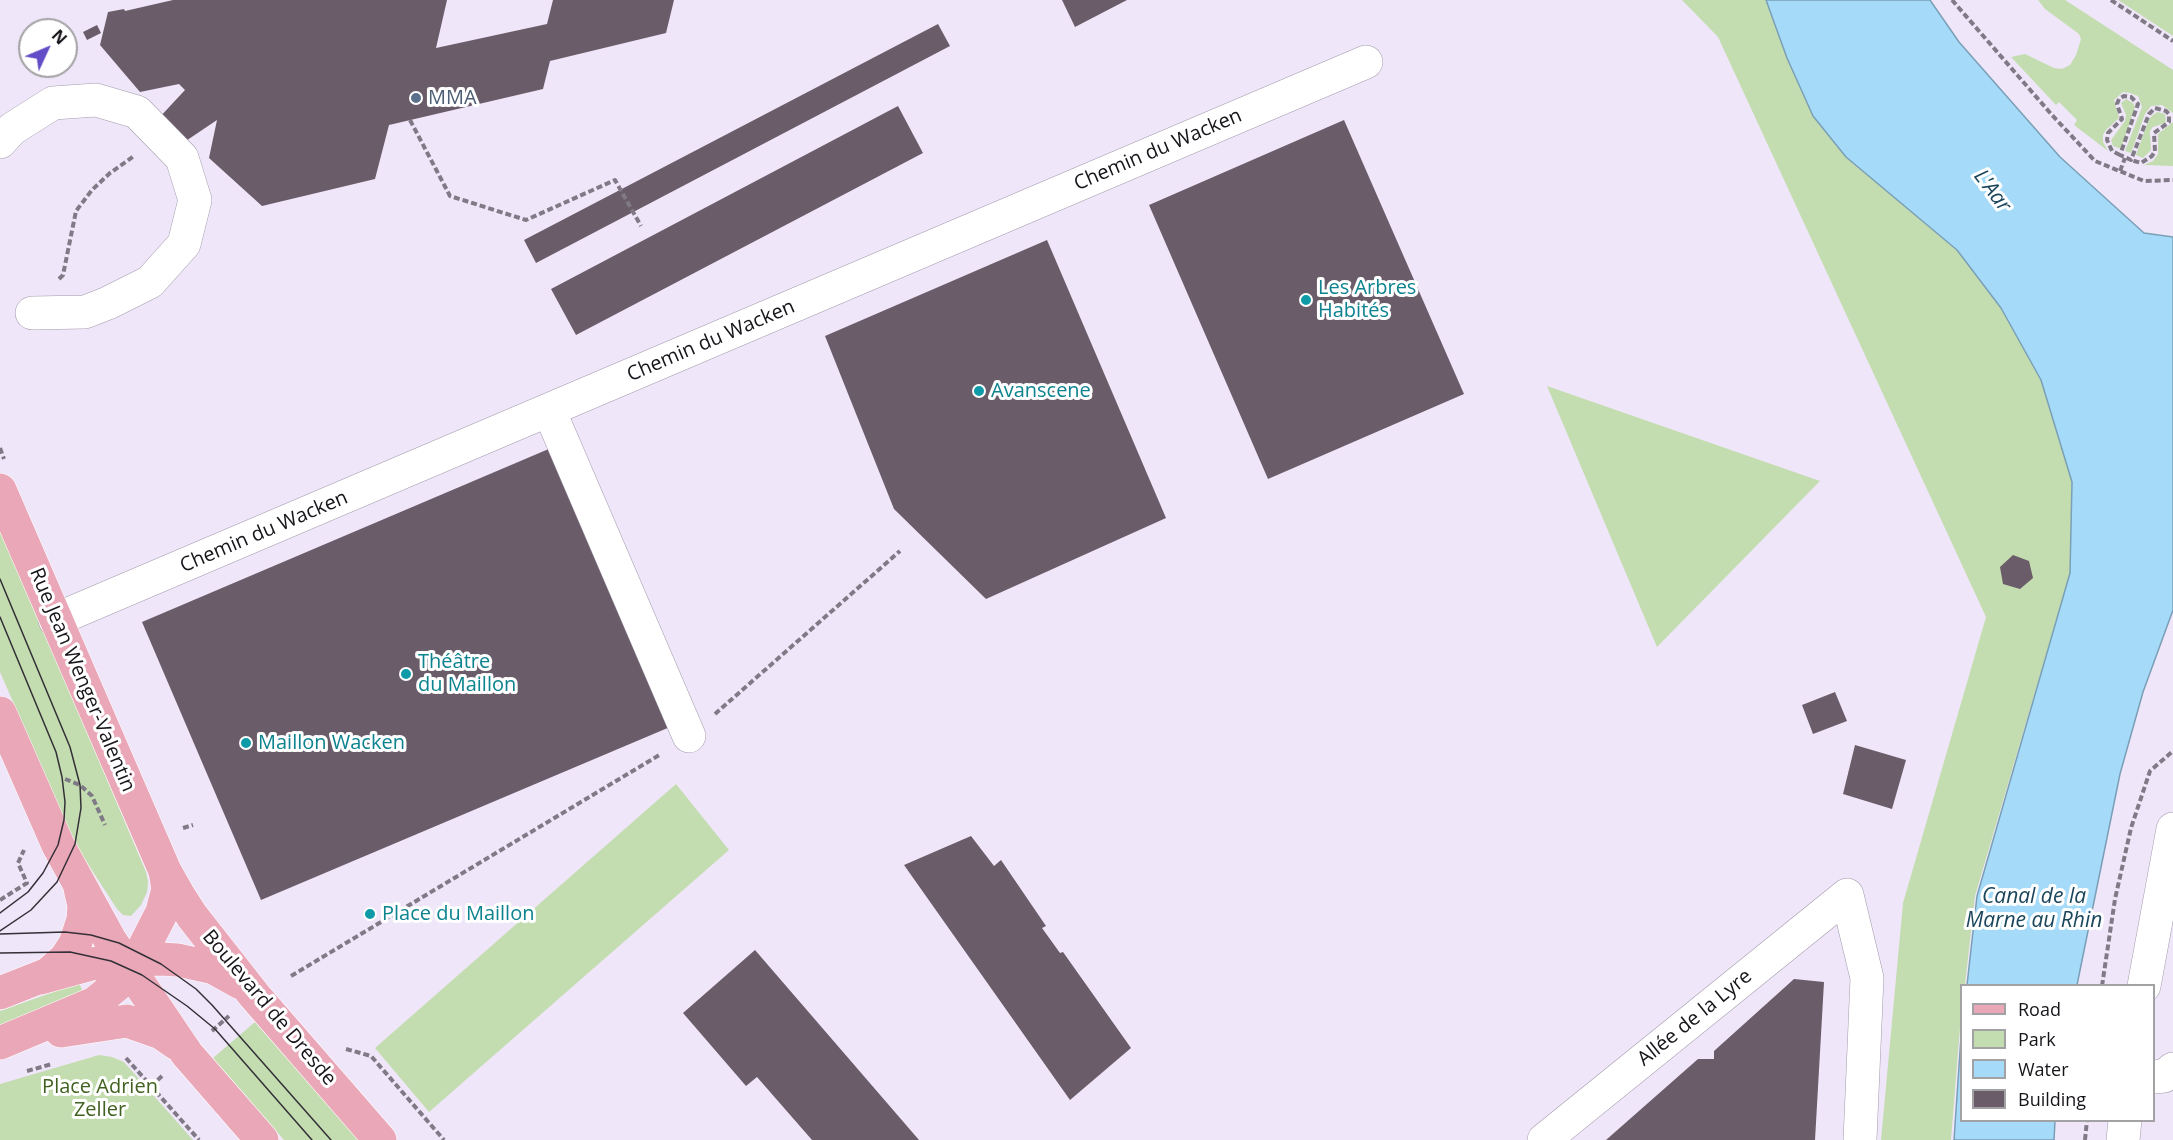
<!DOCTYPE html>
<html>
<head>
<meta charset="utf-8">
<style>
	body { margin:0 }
	#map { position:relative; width:2173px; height:1140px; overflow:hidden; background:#f0e6f9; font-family:"Open Sans",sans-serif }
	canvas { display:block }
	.legend { position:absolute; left:1960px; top:984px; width:195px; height:138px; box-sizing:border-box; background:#fff; border:2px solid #a2a1a3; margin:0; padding:8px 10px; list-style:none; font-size:18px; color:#17141a }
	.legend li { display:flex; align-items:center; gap:12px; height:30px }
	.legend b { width:30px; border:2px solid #a2a1a3 }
	.north { position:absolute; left:18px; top:18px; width:60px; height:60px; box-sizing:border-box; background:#fff; border:2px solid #a2a1a3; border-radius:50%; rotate:46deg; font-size:16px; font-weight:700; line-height:24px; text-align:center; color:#17141a }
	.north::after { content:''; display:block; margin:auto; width:21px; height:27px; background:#634dc6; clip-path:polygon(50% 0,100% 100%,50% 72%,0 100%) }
</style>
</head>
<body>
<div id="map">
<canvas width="2173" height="1140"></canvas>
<ul class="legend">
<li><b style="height:8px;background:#e9a7b7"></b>Road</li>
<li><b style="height:16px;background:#c3ddb0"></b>Park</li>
<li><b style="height:16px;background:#a5dbf9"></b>Water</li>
<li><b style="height:16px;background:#6a5c69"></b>Building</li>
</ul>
<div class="north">N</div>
</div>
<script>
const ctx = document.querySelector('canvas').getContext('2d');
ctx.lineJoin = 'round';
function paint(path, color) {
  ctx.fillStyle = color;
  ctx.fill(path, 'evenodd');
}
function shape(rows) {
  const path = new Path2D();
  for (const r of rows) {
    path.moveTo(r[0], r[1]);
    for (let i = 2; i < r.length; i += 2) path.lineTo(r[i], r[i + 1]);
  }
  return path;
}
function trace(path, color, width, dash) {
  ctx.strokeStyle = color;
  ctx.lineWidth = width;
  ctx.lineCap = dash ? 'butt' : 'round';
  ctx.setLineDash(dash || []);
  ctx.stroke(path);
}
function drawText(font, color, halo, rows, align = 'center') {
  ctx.font = font + ' "Open Sans",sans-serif';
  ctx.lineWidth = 6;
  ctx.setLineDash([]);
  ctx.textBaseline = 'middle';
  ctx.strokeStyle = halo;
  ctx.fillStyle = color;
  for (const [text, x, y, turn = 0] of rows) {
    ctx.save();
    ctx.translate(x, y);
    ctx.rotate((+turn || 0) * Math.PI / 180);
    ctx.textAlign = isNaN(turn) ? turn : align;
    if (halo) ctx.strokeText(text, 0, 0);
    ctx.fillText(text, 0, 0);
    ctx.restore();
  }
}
paint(shape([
	[1682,0,1766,0,1787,58,1813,116,1846,157,1957,250,2001,308,2041,380,2072,482,2070,573,1975,896,1965,985,1962,986,1961,1015,1951,1140,1881,1140,1903,903,1986,617,1718,37],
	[2038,0,2065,0,2173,70,2173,113,2162,105,2151,106,2145,114,2131,153,2125,151,2142,107,2138,96,2130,93,2123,92,2114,100,2119,118,2106,130,2103,135,2103,142,2108,151,2074,125,2077,120,2059,102,2056,105,2011,57,2025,54,2054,68,2062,69,2070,65,2076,55,2081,39,2079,34,2045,9],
	[2118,0,2173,0,2173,36],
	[2126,99,2133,103,2135,107,2121,149,2113,146,2111,140,2125,121,2126,115,2121,103],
	[2158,112,2165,114,2166,120,2165,123,2153,127,2150,131,2151,150,2143,158,2136,155,2149,119,2154,114],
	[2173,122,2173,166,2144,165,2153,161,2158,154,2158,134],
	[1547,386,1820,481,1657,647],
	[0,526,146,872,148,882,147,892,141,905,131,916,123,915,117,909,75,844,0,672],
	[676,784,729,850,429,1112,375,1048],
	[79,983,85,996,0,1027,0,1011],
	[255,1022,358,1140,284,1140,213,1058],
	[99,1055,112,1057,124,1062,193,1140,0,1140,0,1084]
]), '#c3ddb0');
const water = shape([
	[1766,0,1930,0,1959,42,2060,157,2144,233,2173,237,2173,610,2143,692,2120,774,2077,985,1967,985,1977,896,2070,573,2072,482,2041,380,2001,308,1957,250,1846,157,1813,116,1787,58,1766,0],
	[1961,1037,1962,1120,2055,1121,2054,1140,1954,1140,1961,1037]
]);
paint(water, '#a5dbf9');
trace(water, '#7a9fb6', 1.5);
paint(shape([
	[173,0,447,0,436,48,547,24,553,0,674,0,666,33,550,61,543,89,389,125,375,179,262,206,209,158,217,120,165,155,145,133,185,90,179,84,140,92,100,45,108,12,124,9,125,11],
	[1062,0,1127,0,1075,27],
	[938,24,950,46,536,263,524,240],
	[97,25,101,33,87,40,83,32],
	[898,106,923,153,576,335,551,289],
	[1344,120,1464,394,1268,479,1149,205],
	[1047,240,1166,518,986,599,894,509,825,336],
	[551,448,670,727,261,900,142,622],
	[2013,555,2029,561,2033,578,2020,589,2003,584,2000,567],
	[1835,692,1847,721,1813,734,1802,705],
	[1855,745,1906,760,1892,809,1843,794],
	[971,836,994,866,1001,860,1046,926,1042,928,1060,953,1063,952,1131,1048,1070,1100,904,865],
	[755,950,919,1140,812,1140,757,1077,746,1086,683,1013],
	[1794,979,1824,982,1815,1140,1606,1140,1698,1059,1714,1059,1714,1051]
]), '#6a5c69');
const minor = shape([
	[0,142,12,129,53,103,96,100,137,112,182,158,195,200,184,244,150,282,108,303,85,312,32,313],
	[549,410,689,736],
	[55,620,1366,62],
	[2144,986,2173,829],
	[2154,1077,2164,1076,2173,1069],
	[1544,1140,1847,895,1867,978,1860,1140],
	[2123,1140,2125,1120]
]);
const major = shape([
	[0,490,165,871,178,894,192,916,254,995,380,1140],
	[0,713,58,845,110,940,187,1054,262,1140],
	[40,978,91,964,125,960,160,959,178,960,214,968,241,983],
	[0,993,48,974,66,958,75,944,83,920,84,906,80,888],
	[61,1031,127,1021,161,1033,177,1044],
	[0,1043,95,1003,118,984,141,953,162,912,168,889,165,871]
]);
trace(minor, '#a29aab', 34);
trace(major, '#fff', 34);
trace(shape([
	[1952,0,2052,115,2095,161,2144,181,2173,180],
	[2111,0,2173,41],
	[410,120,450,196,526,220,615,180,641,226],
	[2120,155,2112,151,2107,140,2108,133,2122,119,2117,104,2119,99,2124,96,2131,97,2138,104,2120,155,2131,160,2149,114,2155,108,2166,111,2169,114,2169,122,2154,133,2155,151,2152,156,2141,163,2131,160],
	[2120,171,2125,158],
	[59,279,63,275,76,211,92,190,110,173,134,156],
	[0,448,4,459],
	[715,714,900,551],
	[65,779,80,785,92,796,105,825],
	[183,828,193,825],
	[0,900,27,883,18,863,24,850],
	[291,976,661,754],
	[2102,986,2115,899,2131,828,2150,771,2173,751],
	[212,1031,229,1016],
	[346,1049,371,1056,444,1140],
	[126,1058,199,1140],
	[27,1071,52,1064],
	[151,1086,162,1076],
	[2085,1140,2087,1120]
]), '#807a86', 4, [6, 3]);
trace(minor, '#fff', 33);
trace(major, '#e9a7b7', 33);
trace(shape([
	[0,579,70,747,80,785,81,808,75,844,57,882,31,910,0,931],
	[0,617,56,752,62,777,65,802,64,820,58,845,43,873,28,892,0,913],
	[0,934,65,932,91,935,119,943,161,964,196,989,212,1005,331,1140],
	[0,953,70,952,111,961,142,975,187,1006,215,1029,312,1140]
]), '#343038', 1.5);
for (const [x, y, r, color] of [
	[416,98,6,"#5c6f8a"],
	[1306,300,6,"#0f9aa8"],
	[979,391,6,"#0f9aa8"],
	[406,674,6,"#0f9aa8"],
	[246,743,6,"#0f9aa8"],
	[370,914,6,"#0f9aa8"]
]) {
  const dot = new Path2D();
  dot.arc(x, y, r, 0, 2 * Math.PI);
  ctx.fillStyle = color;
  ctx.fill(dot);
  trace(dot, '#fff', 2);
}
drawText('20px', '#4e5e75', '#fff', [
	["MMA",428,98]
], 'left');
drawText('20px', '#17141a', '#fff', [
	["Chemin du Wacken",1158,150,-23],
	["Chemin du Wacken",711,341,-23],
	["Chemin du Wacken",264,532,-23],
	["Rue Jean Wenger-Valentin",82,680,67],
	["Boulevard de Dresde",269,1008,50],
	["Allée de la Lyre",1695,1018,-39]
]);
drawText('20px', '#0d838f', '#fff', [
	["Les Arbres",1318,288],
	["Habités",1318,311],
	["Avanscene",991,391],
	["Théâtre",418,662],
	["du Maillon",418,685],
	["Maillon Wacken",258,743],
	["Place du Maillon",382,914]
], 'left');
drawText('20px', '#416121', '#fff', [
	["Place Adrien",100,1087],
	["Zeller",100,1110]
]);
drawText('italic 21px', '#1b465c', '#fff', [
	["L'Aar",1992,191,53],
	["Canal de la",2034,897],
	["Marne au Rhin",2034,921]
]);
</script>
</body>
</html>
